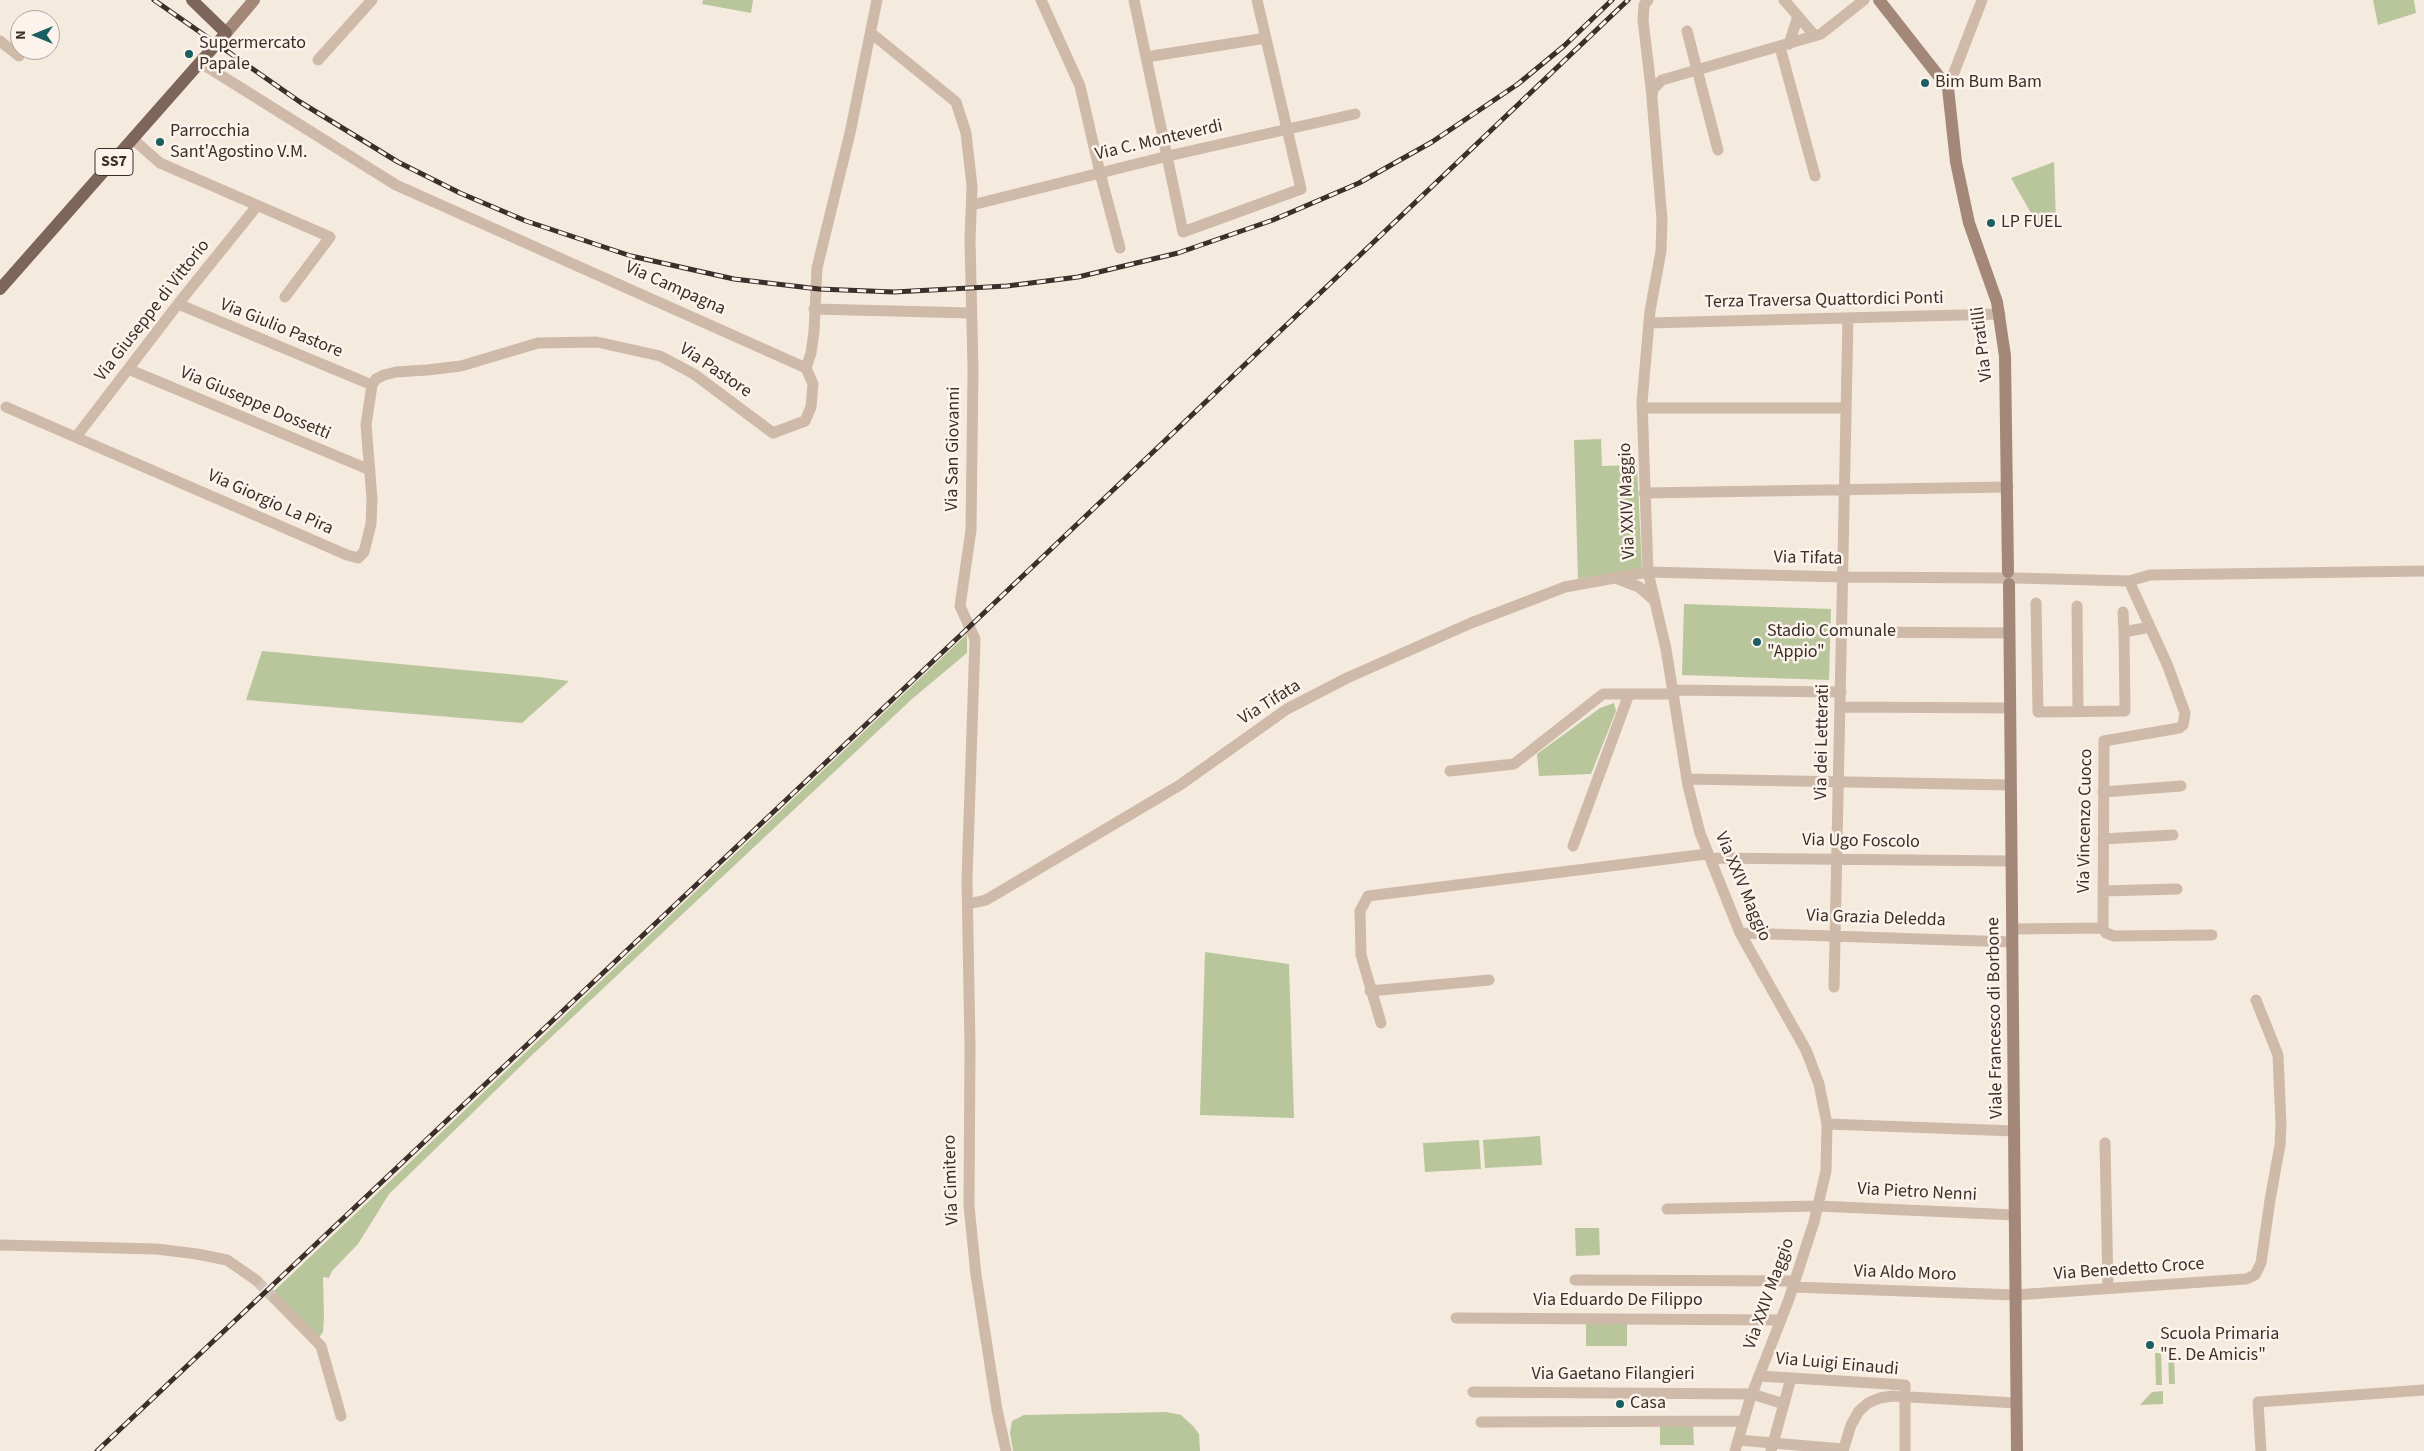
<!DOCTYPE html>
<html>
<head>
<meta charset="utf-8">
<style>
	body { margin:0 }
	#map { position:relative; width:2424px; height:1451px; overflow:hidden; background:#f5eade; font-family:"Source Sans 3",sans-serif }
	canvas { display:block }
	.north { position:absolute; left:10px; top:10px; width:50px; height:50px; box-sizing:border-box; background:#fcf4ec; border:1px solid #afa59e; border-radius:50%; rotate:270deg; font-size:14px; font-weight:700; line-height:20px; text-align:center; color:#3b2f29 }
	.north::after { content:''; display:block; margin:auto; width:18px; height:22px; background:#1a5e61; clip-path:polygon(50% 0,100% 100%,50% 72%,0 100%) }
</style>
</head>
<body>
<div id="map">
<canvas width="2424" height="1451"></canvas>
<div class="north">N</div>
</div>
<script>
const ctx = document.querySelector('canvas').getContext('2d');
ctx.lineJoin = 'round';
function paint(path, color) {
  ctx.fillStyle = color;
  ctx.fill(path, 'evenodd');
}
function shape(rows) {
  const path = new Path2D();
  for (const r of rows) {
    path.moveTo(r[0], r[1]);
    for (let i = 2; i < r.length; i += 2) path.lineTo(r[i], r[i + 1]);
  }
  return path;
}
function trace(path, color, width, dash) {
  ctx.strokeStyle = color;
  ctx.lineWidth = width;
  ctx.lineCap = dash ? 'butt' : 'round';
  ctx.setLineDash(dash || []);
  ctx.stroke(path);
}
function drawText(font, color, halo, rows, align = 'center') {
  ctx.font = font + ' "Source Sans 3",sans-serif';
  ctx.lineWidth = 5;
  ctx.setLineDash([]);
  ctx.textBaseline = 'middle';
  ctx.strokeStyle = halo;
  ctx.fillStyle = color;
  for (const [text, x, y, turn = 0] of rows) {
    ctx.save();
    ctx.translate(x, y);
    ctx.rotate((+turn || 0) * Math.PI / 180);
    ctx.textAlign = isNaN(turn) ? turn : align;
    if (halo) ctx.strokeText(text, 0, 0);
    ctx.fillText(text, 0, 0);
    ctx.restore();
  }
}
paint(shape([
	[703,0,753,0,751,13,702,4],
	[2373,0,2414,0,2416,13,2378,25],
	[2054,162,2056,223,2039,227,2011,178],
	[1601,439,1602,466,1637,465,1642,568,1578,579,1574,440],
	[1684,604,1831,609,1829,680,1682,675],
	[967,634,967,653,912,699,530,1057,389,1194,358,1244,332,1271,329,1278,323,1277,324,1317,323,1332,318,1339,273,1292],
	[262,651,539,677,569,681,522,723,246,700],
	[1614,703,1616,711,1591,774,1539,776,1537,754,1600,708],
	[1205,952,1289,964,1294,1118,1200,1115],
	[1540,1136,1542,1165,1485,1168,1483,1140],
	[1479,1140,1481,1169,1425,1172,1423,1143],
	[1575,1228,1599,1228,1600,1255,1576,1256],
	[1586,1323,1627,1323,1627,1346,1586,1346],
	[2168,1352,2174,1352,2175,1384,2169,1384],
	[2155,1353,2161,1353,2162,1385,2156,1385],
	[2163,1391,2163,1404,2140,1405,2152,1392],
	[1166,1412,1181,1415,1193,1426,1199,1434,1200,1451,1013,1451,1010,1433,1012,1421,1024,1415],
	[1693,1424,1694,1445,1660,1445,1660,1425]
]), '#b9c69c');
trace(shape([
	[256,1280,275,1299]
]), '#d0c5ba', 11, [11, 5.5]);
trace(shape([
	[1041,0,1080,86,1100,173,1120,248],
	[1134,0,1183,232,1301,189,1257,0],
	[1648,0,1644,5,1643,20,1652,96],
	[1784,0,1815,36],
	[1687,31,1718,150],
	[871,33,956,102,966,133,972,186,970,240,973,370,971,530,960,606,975,639,967,880,970,1046,969,1206,976,1275,997,1410,1006,1451],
	[0,41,19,56],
	[1789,44,1798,16],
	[1780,47,1815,176],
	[1146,57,1266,38],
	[318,60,372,0],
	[201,63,396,185,806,368,811,353,814,332,817,268,850,133,877,0],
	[1948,88,1982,0],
	[134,140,160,163,330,237,285,297],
	[972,205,1168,156,1355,114],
	[178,304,372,385],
	[814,309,971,313],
	[1649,323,2000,314],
	[128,369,370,470],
	[6,407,347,555,358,558,364,552,371,524,372,499,366,425,372,385,376,379,384,375,396,372,427,370,461,366,538,343,597,342,660,356,694,374,773,433,805,421,811,407,813,384,806,368],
	[1642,408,1846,408],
	[76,437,178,304,257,206],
	[1644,493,2008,487],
	[2015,578,2129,581,2150,575,2424,571],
	[1618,579,1639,587,1655,601],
	[2036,603,2038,712,2125,711,2124,632,2150,627],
	[2077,606,2078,711],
	[2123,612,2124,632],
	[1842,632,2009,633],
	[1672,690,1841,692],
	[1841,707,2010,708],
	[1450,771,1514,764,1603,694,1673,694],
	[1687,779,2010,785],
	[2103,792,2181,786],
	[2103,839,2173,835],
	[1573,846,1629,694],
	[1710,858,2011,861],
	[2103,891,2177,889],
	[968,904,986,900,1180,785,1287,709,1347,678,1471,623,1565,587,1648,572,1843,577,2003,578],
	[2103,928,2106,933,2114,936,2212,935],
	[2012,929,2103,928,2104,741,2179,728,2183,725,2185,713,2167,664,2129,581],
	[1740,933,2012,942],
	[1834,987,1848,318],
	[1370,991,1489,980],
	[1381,1023,1361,955,1360,911,1368,896,1707,854],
	[1827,1124,2015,1131],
	[2105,1143,2108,1288],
	[1667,1209,1818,1206,2015,1215],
	[0,1245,157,1249,197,1254,227,1260,256,1280],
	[1575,1280,1795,1281],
	[1793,1287,2015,1295,2246,1279,2255,1275,2261,1263,2270,1200,2280,1145,2281,1125,2278,1055,2256,1000],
	[275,1299,321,1346,341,1416],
	[1456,1318,1781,1320],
	[1759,1376,1905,1385,1905,1451],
	[1473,1392,1752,1394,1784,1404],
	[1481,1422,1744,1421],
	[1738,1440,1843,1449],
	[1735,1451,1750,1399,1789,1299,1814,1222,1826,1171,1827,1124,1819,1084,1806,1050,1740,933,1700,833,1688,786,1666,649,1648,572,1642,402,1650,311,1661,251,1662,220,1652,98,1653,89,1662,80,1821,34,1864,0],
	[1771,1451,1791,1378],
	[1843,1451,1851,1425,1859,1411,1868,1403,1880,1398,1892,1396,2016,1403],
	[2261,1451,2258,1402,2424,1390]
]), '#cfb9a9', 11);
trace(shape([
	[1879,0,1948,88,1956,162,1969,223,1997,302,2005,356,2008,572],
	[226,33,254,0],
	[2009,584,2017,1451]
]), '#a3887a', 12);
trace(shape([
	[0,289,226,33,192,0]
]), '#7e6559', 12);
const rail = shape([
	[154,0,300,102,398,162,460,193,526,221,631,256,734,279,819,289,894,292,1007,286,1078,277,1178,253,1273,220,1359,183,1432,142,1518,84,1564,46,1612,0],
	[97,1451,966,630,1628,0]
]);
trace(rail, '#3b2f29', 5);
trace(rail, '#fcf4ec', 3, [9]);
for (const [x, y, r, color] of [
	[189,54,5,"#1a5e61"],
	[1925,83,5,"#1a5e61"],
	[160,142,5,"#1a5e61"],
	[1991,223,5,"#1a5e61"],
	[1757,642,5,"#1a5e61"],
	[2150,1345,5,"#1a5e61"],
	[1620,1404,5,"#1a5e61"]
]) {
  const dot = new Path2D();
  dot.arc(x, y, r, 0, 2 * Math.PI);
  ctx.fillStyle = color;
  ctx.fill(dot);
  trace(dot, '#fcf4ec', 2);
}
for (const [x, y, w] of [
	[114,162,38]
]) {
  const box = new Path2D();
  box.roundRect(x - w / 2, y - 13.5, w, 27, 4);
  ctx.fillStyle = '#fcf4ec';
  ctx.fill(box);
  trace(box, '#3b2f29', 1);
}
drawText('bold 16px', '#3b2f29', null, [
	["SS7",114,162]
]);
drawText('18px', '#3b2f29', '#fcf4ec', [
	["Supermercato",199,44],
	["Papale",199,65],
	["Bim Bum Bam",1935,83],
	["Parrocchia",170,132],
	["Sant'Agostino V.M.",170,153],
	["LP FUEL",2001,223],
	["Stadio Comunale",1767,632],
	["\"Appio\"",1767,653],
	["Scuola Primaria",2160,1335],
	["\"E. De Amicis\"",2160,1356],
	["Casa",1630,1404]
], 'left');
drawText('18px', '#3b2f29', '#fcf4ec', [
	["Via C. Monteverdi",1159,141,-13],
	["Via Campagna",675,289,24],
	["Terza Traversa Quattordici Ponti",1824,301,-1],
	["Via Giuseppe di Vittorio",153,311,-52],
	["Via Giulio Pastore",281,329,22],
	["Via Pratilli",1983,344,-97],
	["Via Pastore",715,371,34],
	["Via Giuseppe Dossetti",255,404,23],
	["Via San Giovanni",954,449,-89],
	["Via XXIV Maggio",1628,501,-92],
	["Via Giorgio La Pira",270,503,24],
	["Via Tifata",1808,559,1],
	["Via Tifata",1270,703,-32],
	["Via dei Letterati",1823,742,-89],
	["Via Vincenzo Cuoco",2086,821,-89],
	["Via Ugo Foscolo",1861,842,1],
	["Via XXIV Maggio",1742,887,67],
	["Via Grazia Deledda",1876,919,2],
	["Viale Francesco di Borbone",1996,1018,-91],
	["Via Cimitero",952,1180,-92],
	["Via Pietro Nenni",1917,1193,3],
	["Via Benedetto Croce",2129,1270,-4],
	["Via Aldo Moro",1905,1274,2],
	["Via XXIV Maggio",1770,1294,-70],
	["Via Eduardo De Filippo",1618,1301],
	["Via Luigi Einaudi",1837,1365,5],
	["Via Gaetano Filangieri",1613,1375]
]);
</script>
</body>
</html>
